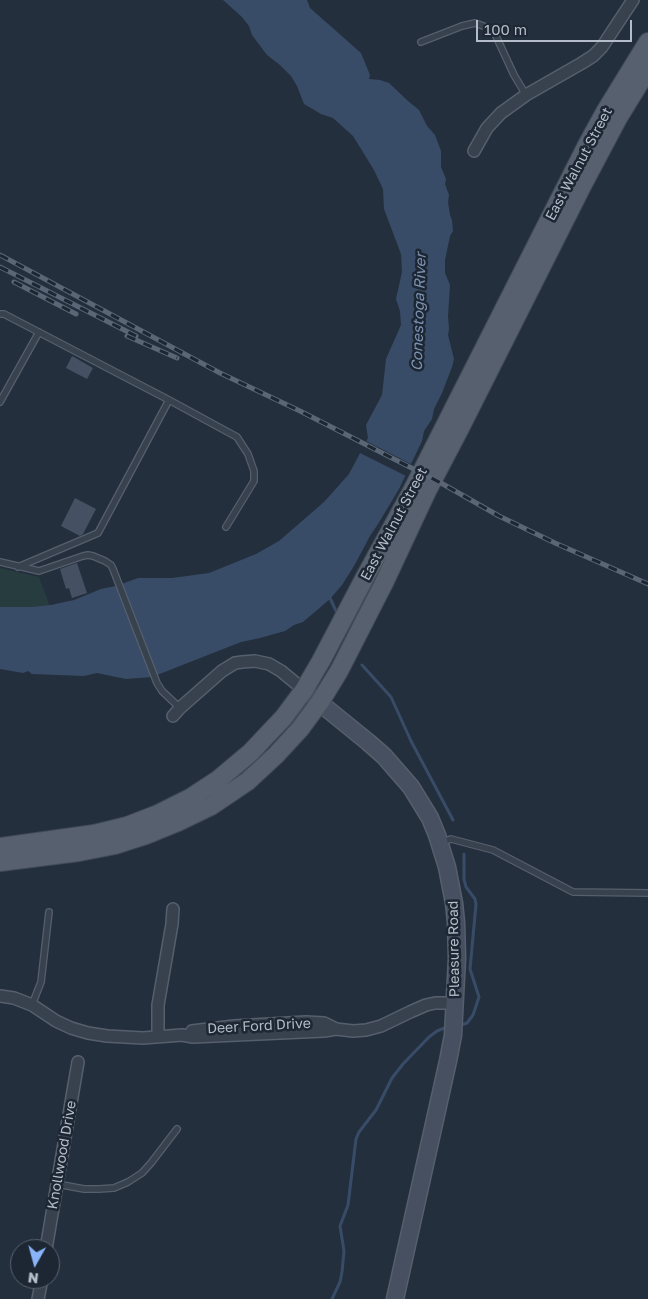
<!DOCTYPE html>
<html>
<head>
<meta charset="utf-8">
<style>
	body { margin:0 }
	#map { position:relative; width:648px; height:1299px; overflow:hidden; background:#242f3e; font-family:"Golos Text",sans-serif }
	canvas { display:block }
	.north { position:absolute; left:10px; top:1239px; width:50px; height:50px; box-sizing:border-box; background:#1d2633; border:1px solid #59626f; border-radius:50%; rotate:187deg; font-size:14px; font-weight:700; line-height:20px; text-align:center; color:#b4bcc9 }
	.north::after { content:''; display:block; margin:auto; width:18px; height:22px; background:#8ab4f8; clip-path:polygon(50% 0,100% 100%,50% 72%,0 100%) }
	.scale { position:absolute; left:476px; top:20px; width:156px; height:22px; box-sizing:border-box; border:2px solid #b4bcc9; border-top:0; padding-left:6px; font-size:15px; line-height:18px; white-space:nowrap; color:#b4bcc9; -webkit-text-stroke:4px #1d2633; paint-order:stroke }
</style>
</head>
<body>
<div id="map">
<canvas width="648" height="1299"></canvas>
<div class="north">N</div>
<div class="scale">100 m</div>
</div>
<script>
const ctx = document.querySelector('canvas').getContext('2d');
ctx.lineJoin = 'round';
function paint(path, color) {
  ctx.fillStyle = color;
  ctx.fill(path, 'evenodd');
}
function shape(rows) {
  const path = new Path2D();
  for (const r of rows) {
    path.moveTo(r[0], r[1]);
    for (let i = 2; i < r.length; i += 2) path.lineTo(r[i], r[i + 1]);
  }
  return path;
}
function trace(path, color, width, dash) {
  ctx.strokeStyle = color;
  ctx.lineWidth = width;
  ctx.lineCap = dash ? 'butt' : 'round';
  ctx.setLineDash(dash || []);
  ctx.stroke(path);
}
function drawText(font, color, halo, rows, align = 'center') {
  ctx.font = font + ' "Golos Text",sans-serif';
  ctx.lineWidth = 5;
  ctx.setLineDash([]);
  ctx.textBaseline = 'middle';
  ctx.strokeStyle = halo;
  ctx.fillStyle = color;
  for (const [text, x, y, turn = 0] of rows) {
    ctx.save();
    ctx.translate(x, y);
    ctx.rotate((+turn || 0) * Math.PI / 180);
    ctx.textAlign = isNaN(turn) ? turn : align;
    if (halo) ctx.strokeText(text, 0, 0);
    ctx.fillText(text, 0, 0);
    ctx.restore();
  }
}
paint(shape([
	[0,568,39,577,62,639,0,632]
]), '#263c3f');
paint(shape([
	[223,0,307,0,310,8,361,53,370,75,369,79,380,80,389,83,408,101,419,110,427,126,435,135,441,151,441,167,446,179,445,184,449,195,448,202,450,215,452,220,453,231,450,236,445,260,445,273,450,285,448,316,449,329,448,335,454,359,452,367,442,393,434,409,432,419,424,431,422,441,399,489,378,524,370,536,354,566,342,585,330,599,303,622,294,625,285,631,260,638,241,642,152,677,126,679,97,673,84,676,32,674,28,671,23,673,0,669,0,607,32,607,51,605,74,600,101,589,116,586,138,578,172,578,209,573,256,554,279,541,324,502,349,474,368,438,366,425,382,395,386,359,401,325,400,311,396,299,402,272,401,254,384,209,383,189,374,170,353,136,333,118,321,114,304,104,297,86,291,76,280,65,267,55,252,35,249,26,242,17]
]), '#394c67');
paint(shape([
	[364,440,413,465,408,477,358,452]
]), '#242f3e');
trace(shape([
	[329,596,337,613],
	[362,665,391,697,411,741,453,820],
	[461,1025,467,1023,473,1015,479,997,470,969,476,904,475,899,466,887,464,879,464,854],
	[332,1299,340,1282,342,1272,344,1251,340,1226,348,1205,356,1139,359,1132,376,1110,392,1078,403,1064,429,1037,437,1031,447,1027]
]), '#394c67', 3);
paint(shape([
	[72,356,93,368,87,379,66,368],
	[75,498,96,509,83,534,80,536,61,526],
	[77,563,87,593,72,598,69,588,66,589,60,569]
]), '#455162');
const lane = shape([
	[421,42,462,26,475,23,486,27,495,34,514,75,526,95],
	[0,314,4,314,169,400,237,437,248,454,254,471,254,481,226,527],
	[0,402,39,332],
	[0,562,39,571,83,556,88,555,93,556,105,561,111,565,113,569,157,683,162,691,180,708],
	[18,567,98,533,169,400],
	[442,842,451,839,493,850,573,892,648,893],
	[32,1005,41,982,49,912],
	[57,1184,84,1189,99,1189,114,1188,128,1182,142,1173,151,1163,177,1129]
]);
const street = shape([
	[474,151,487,128,501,113,526,95,582,63,593,56,602,47,633,0],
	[173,716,180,708,222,671,235,663,242,662,255,661,269,664,281,671,304,690],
	[0,996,14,998,32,1005,56,1021,71,1028,88,1033,107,1036,143,1038,182,1035,193,1037,324,1031,336,1029],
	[192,1031,234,1026,306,1022,324,1023,336,1029,353,1031,366,1030,381,1026,410,1012,426,1005,435,1003,455,1003],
	[158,1037,158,1005,172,924,173,909],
	[46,1249,78,1062],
	[38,1299,42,1279]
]);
const secondary = shape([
	[304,690,368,742,384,756,411,787,430,818,437,835,447,867,454,903,456,922,457,958,453,1035,448,1061,395,1299]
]);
const primary = shape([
	[0,847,94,834,127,826,158,814,190,798,219,779,250,753,284,717,304,690,321,661,364,579,412,491,587,145,605,112,648,42],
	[0,862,79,852,115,845,146,835,178,822,211,806,248,781,276,755,300,729,320,702,339,671,384,583,428,489,460,428,582,186,618,118,648,69]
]);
trace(lane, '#565f6c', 8);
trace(street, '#565f6c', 14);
trace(secondary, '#565f6c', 19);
trace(primary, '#414a57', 20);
trace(lane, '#38414e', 5.5);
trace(street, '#38414e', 11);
trace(secondary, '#465061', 16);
trace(primary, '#56606e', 18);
const rail = shape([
	[0,255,220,373,300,411,441,483,499,516,555,543,648,584],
	[0,267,136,336],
	[14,282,76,314],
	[127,336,177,358]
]);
trace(rail, '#5a6575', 5);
trace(rail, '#1d2633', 3, [9]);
drawText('14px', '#b4bcc9', '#1d2633', [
	["East Walnut Street",579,164,-62],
	["East Walnut Street",394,524,-62],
	["Pleasure Road",454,949,-91],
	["Deer Ford Drive",259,1026,-3],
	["Knollwood Drive",62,1155,-80]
]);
drawText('italic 15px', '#7c92b1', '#1d2633', [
	["Conestoga River",419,312,-88]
]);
</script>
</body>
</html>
